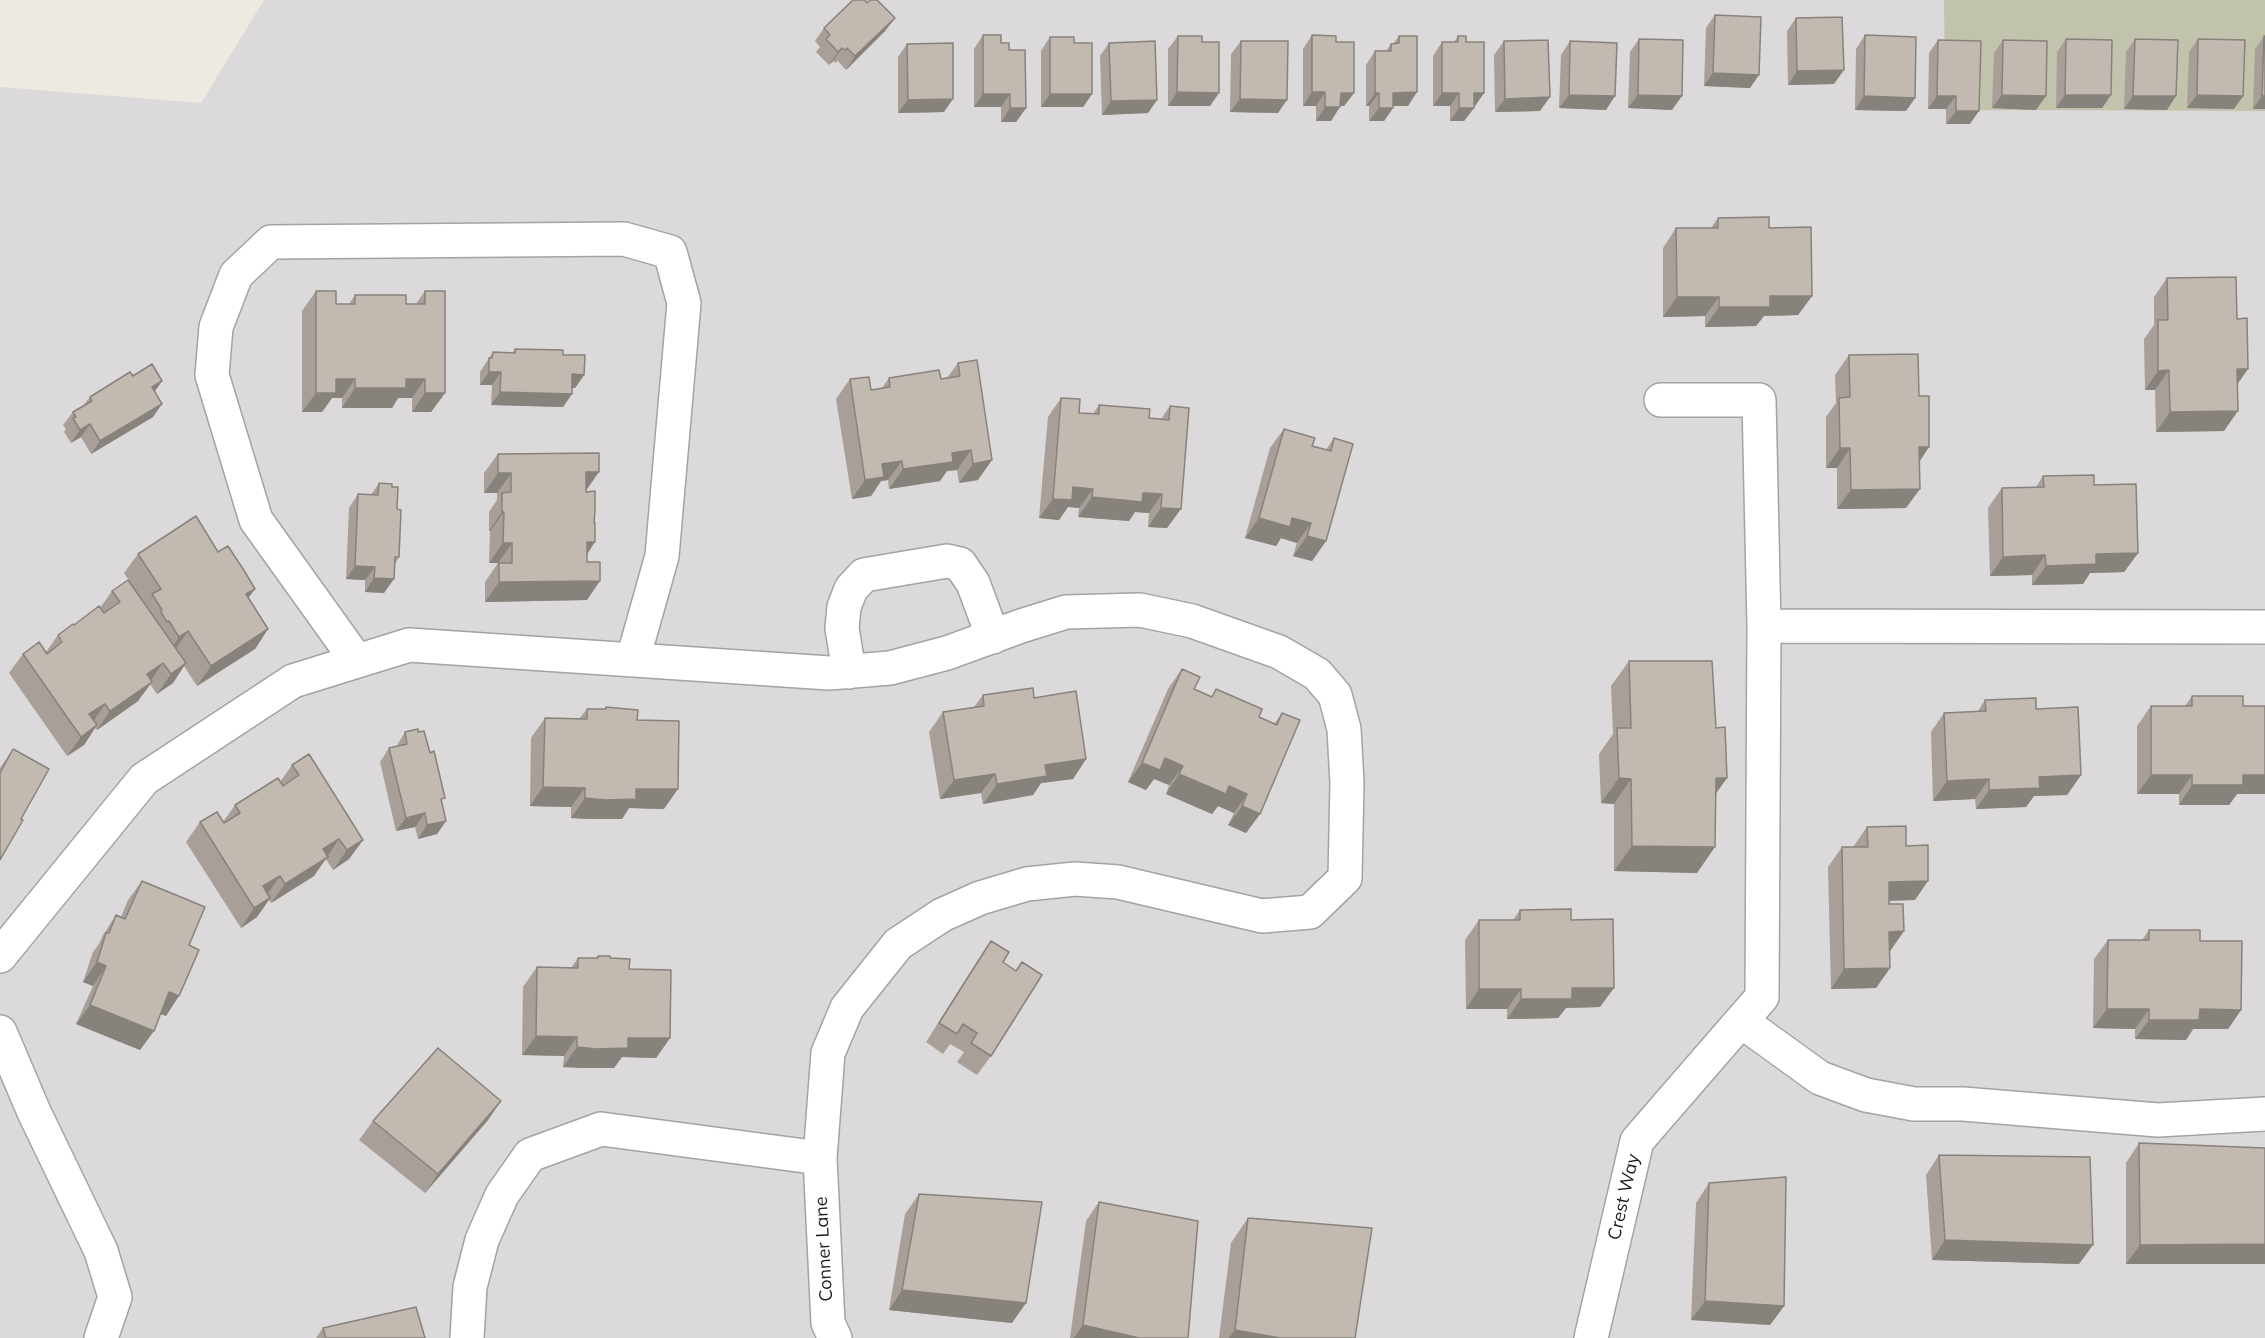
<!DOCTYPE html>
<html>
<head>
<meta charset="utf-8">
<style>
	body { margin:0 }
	canvas { display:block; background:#eeeae2 }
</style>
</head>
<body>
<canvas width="2265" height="1338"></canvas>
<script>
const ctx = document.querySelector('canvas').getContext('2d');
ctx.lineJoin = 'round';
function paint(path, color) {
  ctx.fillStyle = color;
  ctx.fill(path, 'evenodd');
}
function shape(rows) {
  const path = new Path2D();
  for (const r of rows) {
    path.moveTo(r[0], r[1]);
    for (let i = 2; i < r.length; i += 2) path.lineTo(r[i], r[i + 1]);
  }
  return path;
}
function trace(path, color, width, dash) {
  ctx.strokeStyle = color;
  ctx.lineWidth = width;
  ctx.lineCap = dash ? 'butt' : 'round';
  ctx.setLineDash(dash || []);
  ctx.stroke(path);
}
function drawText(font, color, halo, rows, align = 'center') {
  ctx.font = font + ' Mulish,sans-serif';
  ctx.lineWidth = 5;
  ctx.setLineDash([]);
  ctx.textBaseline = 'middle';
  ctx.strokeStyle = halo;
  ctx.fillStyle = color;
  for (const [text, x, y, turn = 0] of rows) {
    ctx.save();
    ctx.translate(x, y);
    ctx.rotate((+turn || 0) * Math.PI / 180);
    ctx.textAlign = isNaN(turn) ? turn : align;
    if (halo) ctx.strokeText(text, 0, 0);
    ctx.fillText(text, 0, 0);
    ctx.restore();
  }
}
paint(shape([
	[264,0,1944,0,1945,110,2265,111,2265,1338,0,1338,0,87,201,103]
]), '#dbd9d9');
paint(shape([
	[1944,0,2265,0,2265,111,1945,110]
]), '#c2c3ad');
const street = shape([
	[1661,400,1759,400,1764,626],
	[2265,627,1764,626,1762,997,1741,1021,1820,1078,1866,1095,1914,1104,1963,1104,2158,1120,2265,1114],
	[357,661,256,520,212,375,216,327,236,275,271,242,624,239,670,252,684,303,662,556,633,659],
	[849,672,842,628,844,607,851,589,864,575,947,561,960,564,973,583,993,637],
	[0,956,144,779,293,681,409,645,829,673,890,668,947,653,1021,626,1066,612,1140,610,1192,621,1279,652,1317,674,1335,695,1344,729,1347,783,1345,878,1310,912,1262,916,1118,882,1075,879,1027,884,980,898,942,915,898,944,847,1008,828,1053,820,1158,828,1323,835,1338],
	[0,1032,34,1112,101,1251,115,1297,101,1338],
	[467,1338,470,1287,482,1240,502,1195,530,1155,601,1129,820,1158],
	[1591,1338,1637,1141,1741,1021]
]);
trace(street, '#a3a3a3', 36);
trace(street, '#fff', 33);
paint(shape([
	[867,3,895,18,885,31,846,70,838,61,835,63,833,61,829,65,816,52,820,47,815,41,824,28],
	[1715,15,1750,88,1704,86,1706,28],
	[1796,18,1834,84,1788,85,1787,31],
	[983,35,1001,43,1009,50,1026,108,1016,122,1001,122,1001,107,974,107,974,49],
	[1312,35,1336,42,1354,93,1344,106,1340,106,1331,121,1316,121,1316,106,1303,106,1303,49],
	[1865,35,1915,98,1906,111,1855,110,1856,49],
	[1178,36,1202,42,1210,106,1168,106,1168,49],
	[1399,36,1408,106,1393,106,1393,108,1384,121,1369,121,1369,106,1366,106,1366,65,1375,51,1386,51,1391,44,1393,44],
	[1458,36,1466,42,1484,93,1475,106,1474,106,1474,108,1464,121,1450,121,1450,106,1433,106,1433,56,1442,42,1454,42],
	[2264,36,2265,109,2253,109,2255,49],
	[1050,37,1092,94,1083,107,1041,107,1041,51],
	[1639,39,1672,110,1628,108,1630,52],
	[2066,39,2111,95,2102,108,2056,108,2057,52],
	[2135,39,2167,110,2124,109,2126,52],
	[2198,39,2243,96,2234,109,2187,108,2189,52],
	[1938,40,1970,124,1946,124,1946,109,1928,109,1929,53],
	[2003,40,2036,110,1992,108,1994,53],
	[1241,41,1278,113,1230,112,1231,54],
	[1504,41,1540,111,1495,112,1494,55],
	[1570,41,1606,110,1559,108,1561,55],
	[1109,43,1157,100,1148,113,1102,115,1100,56],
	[907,44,944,112,898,113,898,57],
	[1718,218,1769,228,1812,296,1798,315,1764,316,1756,326,1705,327,1705,316,1663,317,1663,248,1676,228,1711,228],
	[2167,278,2238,384,2224,431,2156,432,2155,390,2145,390,2144,339,2154,325,2154,297],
	[316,291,336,304,349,304,355,295,406,304,416,304,425,291,445,393,431,412,412,412,412,398,398,398,392,408,342,408,342,398,332,398,322,412,302,412,302,311],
	[515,349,563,355,584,375,575,388,572,388,572,394,563,407,491,405,492,385,480,385,480,372,493,352,512,353],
	[1849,355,1919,462,1906,508,1837,509,1837,468,1826,468,1826,417,1836,403,1835,375],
	[958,363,978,480,959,483,957,470,947,471,940,481,889,489,888,480,881,481,871,496,852,499,836,399,850,379,871,390,882,388,889,378,941,379,947,378],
	[133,376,162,381,155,391,153,417,91,454,81,437,71,443,64,432,66,429,63,425,73,412,83,406,90,397],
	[1061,398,1079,413,1093,414,1099,405,1149,418,1161,419,1170,406,1167,528,1148,527,1149,513,1135,512,1129,521,1078,517,1079,508,1068,507,1059,520,1039,518,1048,417],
	[1284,429,1312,446,1326,450,1334,438,1326,541,1312,561,1293,556,1297,543,1281,538,1276,546,1245,538,1270,448],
	[498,454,586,491,587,600,485,602,485,582,498,563,489,563,490,531,489,531,489,512,497,500,497,493,484,493,484,473],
	[2043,476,2094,485,2138,553,2124,572,2090,573,2083,584,2032,585,2032,575,1990,576,1988,508,2002,488,2036,487],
	[379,483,397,509,399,557,395,564,384,593,365,592,365,580,346,579,349,508,358,494,371,495],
	[218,552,268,629,255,649,197,686,184,666,173,683,157,694,150,684,138,701,97,730,95,728,84,745,67,756,9,673,23,654,46,652,58,635,100,608,112,591,138,594,124,573,138,554],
	[1629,661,1716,728,1727,778,1716,793,1697,873,1614,871,1614,804,1601,803,1599,754,1613,734,1611,686],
	[1182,669,1194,689,1211,697,1216,689,1259,717,1274,724,1282,713,1260,814,1246,833,1228,825,1234,813,1218,806,1212,814,1166,794,1169,785,1154,779,1146,790,1128,782,1168,689],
	[983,695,1034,698,1086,759,1073,779,1041,783,1033,795,983,804,981,793,940,799,929,732,943,712,974,707],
	[2192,696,2243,706,2265,794,2237,794,2229,805,2179,805,2179,794,2137,794,2137,726,2151,706,2185,706],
	[1985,700,2036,709,2081,775,2067,795,2034,796,2026,807,1976,809,1975,799,1933,801,1931,732,1944,713,1978,711],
	[606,707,637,720,664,809,629,808,622,819,591,819,571,818,571,807,530,806,531,738,545,718,579,719,587,709,605,709],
	[405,732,442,802,446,821,437,834,418,839,415,827,396,831,380,762,389,748,396,747],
	[13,749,21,819,0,860,0,768],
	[292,765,363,840,349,859,333,870,326,859,314,876,271,903,269,900,257,917,241,928,186,842,200,822,223,822,235,805,280,782],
	[1867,827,1906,846,1915,900,1889,901,1889,904,1904,931,1890,951,1890,968,1876,988,1831,989,1828,867,1842,847,1853,847],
	[142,881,189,945,166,1016,161,1014,140,1050,76,1024,93,986,83,982,93,952,99,944,103,935,116,915,121,917,128,900],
	[1520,910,1571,920,1600,1007,1566,1008,1558,1018,1524,1019,1507,1019,1507,1009,1466,1009,1465,940,1479,920,1513,920],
	[2149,930,2200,941,2241,1010,2228,1029,2193,1029,2186,1040,2135,1039,2135,1029,2093,1028,2094,959,2108,940,2142,940],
	[991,941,1003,962,991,1056,977,1075,957,1062,964,1052,950,1044,943,1054,926,1042,978,960],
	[598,956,610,958,629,969,670,1038,656,1058,622,1057,614,1068,583,1068,563,1067,564,1056,522,1055,523,987,537,967,571,968,578,958,597,958],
	[488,1120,425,1193,359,1140,373,1121],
	[2139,1143,2265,1148,2265,1264,2126,1264,2126,1163],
	[1939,1155,2079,1264,1932,1260,1926,1175],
	[1709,1183,1784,1306,1770,1325,1691,1320,1696,1203],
	[919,1194,1012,1323,889,1310,905,1214],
	[1099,1202,1188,1338,1070,1338,1086,1221],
	[1248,1218,1355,1338,1219,1338,1231,1243],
	[323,1328,425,1338,316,1338]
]), '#a79f98');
paint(shape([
	[895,18,885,31,846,70,855,56],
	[842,48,833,61,829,65,838,52],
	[1844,70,1834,84,1788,85,1797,71],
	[1713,73,1759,75,1750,88,1704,86],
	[1177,92,1219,93,1210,106,1168,106],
	[1312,92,1325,92,1316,106,1303,106],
	[1417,92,1408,106,1384,106,1393,93],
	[1341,93,1354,93,1344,106,1331,106],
	[1375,93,1379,93,1369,106,1366,106],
	[1442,93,1459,93,1450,106,1433,106],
	[1474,93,1484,93,1475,106,1464,106],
	[983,94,1010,94,1001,107,974,107],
	[1050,94,1092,94,1083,107,1041,107],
	[1569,95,1615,96,1606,110,1559,108],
	[1638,95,1682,96,1672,110,1628,108],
	[2002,95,2046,96,2036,110,1992,108],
	[2065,95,2111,95,2102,108,2056,108],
	[2197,95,2243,96,2234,109,2187,108],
	[1864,96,1915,98,1906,111,1855,110],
	[1937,96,1956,96,1946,109,1928,109],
	[2133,96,2176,96,2167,110,2124,109],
	[2262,96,2265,96,2265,109,2253,109],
	[1550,97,1540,111,1495,112,1505,99],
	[953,99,944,112,898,113,908,100],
	[1240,99,1287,100,1278,113,1230,112],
	[1157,100,1148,113,1102,115,1111,101],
	[1325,107,1340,107,1331,121,1316,121],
	[1010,108,1026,108,1016,122,1001,122],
	[1379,108,1393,108,1384,121,1369,121],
	[1459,108,1474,108,1464,121,1450,121],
	[1956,111,1979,111,1970,124,1946,124],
	[1770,296,1812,296,1798,315,1764,316,1756,326,1705,327,1719,307],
	[1677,297,1719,297,1705,316,1663,317],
	[2237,369,2248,369,2234,389],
	[2169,370,2155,390,2145,390,2158,371],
	[489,372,501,372,492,385,480,385],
	[572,374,584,375,575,388,563,388],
	[336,379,355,379,342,398,332,398,322,412,302,412,316,393],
	[406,379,425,379,412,398,398,398,392,408,342,408,355,388],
	[162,381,153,394,152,387],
	[500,392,572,394,563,407,491,405],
	[425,393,445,393,431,412,412,412],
	[162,404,153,417,91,454,100,441],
	[2238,411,2224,431,2156,432,2170,412],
	[90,424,81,437,71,443,80,430],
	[1919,447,1929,447,1916,467],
	[1840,448,1850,448,1837,468,1826,468],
	[971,450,957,470,947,471,940,481,889,489,903,469,952,453],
	[992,460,978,480,959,483,973,464],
	[902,461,888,480,881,481,871,496,852,499,865,480,882,464],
	[586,472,599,472,585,492],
	[498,473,511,473,497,493,484,493],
	[1073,487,1093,489,1079,508,1068,507,1059,520,1039,518,1053,499],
	[1920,489,1906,508,1837,509,1851,490],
	[1143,493,1162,494,1149,513,1135,512,1129,521,1078,517,1092,497],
	[1161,508,1181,509,1167,528,1148,527],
	[502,512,504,512,490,531,489,531],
	[1259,518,1292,518,1311,523,1297,543,1281,538,1276,546,1245,538],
	[1307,536,1326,541,1312,561,1293,556],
	[587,542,595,542,582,562],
	[503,543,512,543,498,563,489,563],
	[2138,553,2124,572,2090,573,2083,584,2032,585,2046,566,2096,554],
	[2045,555,2032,575,1990,576,2003,557],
	[355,566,375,567,365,580,346,579],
	[374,578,394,579,384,593,365,592],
	[600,581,587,600,485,602,499,582],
	[255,589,241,608,246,594],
	[268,629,255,649,197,686,211,666],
	[188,631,174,651,166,656,179,637],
	[163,663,149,683,147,674],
	[186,663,173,683,157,694,171,674],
	[152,682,138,701,97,730,110,711],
	[105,704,92,723,89,714],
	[97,725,84,745,67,756,81,737],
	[1165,758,1183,766,1169,785,1154,779,1146,790,1128,782,1142,763],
	[1086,759,1073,779,1041,783,1033,795,983,804,997,784,1045,765],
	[995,774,981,793,940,799,954,780],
	[1179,774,1229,786,1247,794,1234,813,1218,806,1212,814,1166,794],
	[2081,775,2067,795,2034,796,2026,807,1976,809,1989,790,2039,777],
	[2151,775,2192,775,2179,794,2137,794],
	[2243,775,2265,775,2265,794,2237,794,2229,805,2179,805,2192,785],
	[1619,778,1631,779,1614,804,1601,803],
	[1716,778,1727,778,1709,803],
	[1989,779,1975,799,1933,801,1947,781],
	[543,787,585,788,571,807,530,806],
	[636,789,678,789,664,809,629,808,622,819,591,819,571,818,585,798],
	[1242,806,1260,814,1246,833,1228,825],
	[425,813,415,827,396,831,406,818],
	[446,821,437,834,418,839,427,825],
	[339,839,314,876,271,903,285,884,323,849],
	[363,840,349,859,333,870,347,850],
	[1632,846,1715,847,1697,873,1614,871],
	[280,876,266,896,263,886],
	[1928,881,1915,900,1875,901,1889,882],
	[270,898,257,917,241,928,254,908],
	[1904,931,1890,951,1876,951,1889,932],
	[97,962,106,966,93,986,83,982],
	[1890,968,1876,988,1831,989,1844,969],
	[1572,988,1614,988,1600,1007,1566,1008,1558,1018,1507,1019,1521,999],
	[1479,989,1521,989,1507,1009,1466,1009],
	[169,992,179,996,166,1016,156,1012],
	[90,1005,154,1031,140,1050,76,1024],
	[2107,1009,2149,1009,2135,1029,2093,1028],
	[2200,1009,2241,1010,2228,1029,2193,1029,2186,1040,2135,1039,2149,1020],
	[536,1036,577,1037,564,1056,522,1055],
	[628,1038,670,1038,656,1058,622,1057,614,1068,583,1068,563,1067,577,1047],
	[501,1101,488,1120,425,1193,438,1174],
	[1945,1240,2093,1245,2079,1264,1932,1260],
	[2265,1244,2265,1264,2126,1264,2140,1245],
	[902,1290,1026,1303,1012,1323,889,1310],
	[1705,1301,1784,1306,1770,1325,1691,1320],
	[1083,1325,1139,1338,1074,1338],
	[1235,1330,1280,1338,1229,1338]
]), '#88827c');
const building = shape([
	[853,0,865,0,867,3,870,0,877,0,895,18,855,56,847,48,845,50,842,48,838,52,826,39,830,35,824,28,853,0],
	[1715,15,1761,17,1759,75,1713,73,1715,15],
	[1842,17,1844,70,1797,71,1796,18,1842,17],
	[983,35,1001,35,1001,43,1009,43,1009,50,1025,50,1026,108,1010,108,1010,94,983,94,983,35],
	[1312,35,1336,36,1336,42,1354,42,1354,93,1341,93,1340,107,1325,107,1325,92,1312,92,1312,35],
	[1865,35,1916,37,1915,98,1864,96,1865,35],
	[1178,36,1202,36,1202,42,1219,42,1219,93,1177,92,1178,36],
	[1399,36,1417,36,1417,92,1393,93,1393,108,1379,108,1379,93,1375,93,1375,51,1391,51,1391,44,1399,43,1399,36],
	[1458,36,1466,36,1466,42,1484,42,1484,93,1474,93,1474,108,1459,108,1459,93,1442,93,1442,42,1458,42,1458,36],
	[2264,36,2265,36,2265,96,2262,96,2264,36],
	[1050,37,1074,37,1074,43,1092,43,1092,94,1050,94,1050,37],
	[1639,39,1683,40,1682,96,1638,95,1639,39],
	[2066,39,2112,40,2111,95,2065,95,2066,39],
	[2135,39,2178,40,2176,96,2133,96,2135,39],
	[2198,39,2245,40,2243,96,2197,95,2198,39],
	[1548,40,1550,97,1505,99,1504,41,1548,40],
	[1938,40,1981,41,1979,111,1956,111,1956,96,1937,96,1938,40],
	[2003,40,2047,41,2046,96,2002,95,2003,40],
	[1155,41,1157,100,1111,101,1109,43,1155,41],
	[1241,41,1288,41,1287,100,1240,99,1241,41],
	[1570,41,1617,43,1615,96,1569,95,1570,41],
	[953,43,953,99,908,100,907,44,953,43],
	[1769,217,1769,228,1811,227,1812,296,1770,296,1770,307,1719,307,1719,297,1677,297,1676,228,1718,228,1718,218,1769,217],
	[2236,277,2237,319,2247,318,2248,369,2237,369,2238,411,2170,412,2169,370,2158,371,2158,320,2168,320,2167,278,2236,277],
	[316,291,336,291,336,304,355,304,355,295,406,295,406,304,425,304,425,291,445,291,445,393,425,393,425,379,406,379,406,388,355,388,355,379,336,379,336,393,316,393,316,291],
	[515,349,563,350,563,355,585,355,584,375,572,374,572,394,500,392,501,372,489,372,489,358,492,358,493,352,515,353,515,349],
	[1918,354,1919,396,1929,396,1929,447,1919,447,1920,489,1851,490,1850,448,1840,448,1839,398,1850,397,1849,355,1918,354],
	[977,360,992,460,973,464,971,450,952,453,953,462,903,469,902,461,882,464,884,477,865,480,850,379,869,377,871,390,890,387,889,378,939,370,941,379,960,376,958,363,977,360],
	[152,364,162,381,152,387,162,404,100,441,90,424,80,430,73,418,76,417,73,412,92,401,90,397,130,372,133,376,152,364],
	[1061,398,1080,399,1079,413,1099,414,1099,405,1150,409,1149,418,1169,420,1170,406,1189,408,1181,509,1161,508,1162,494,1143,493,1142,502,1092,497,1093,489,1073,487,1072,500,1053,499,1061,398],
	[1284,429,1315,438,1312,446,1331,451,1334,438,1353,444,1326,541,1307,536,1311,523,1292,518,1290,527,1259,518,1284,429],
	[599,453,599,472,586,472,586,492,595,491,595,511,594,523,595,523,595,542,587,542,587,562,600,562,600,581,499,582,499,563,512,563,512,543,503,543,504,512,502,512,502,493,511,492,511,473,498,473,498,454,599,453],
	[2094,475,2094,485,2136,484,2138,553,2096,554,2096,564,2046,566,2045,555,2003,557,2002,488,2044,487,2043,476,2094,475],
	[379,483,392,484,392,487,398,487,397,509,401,510,399,557,395,557,394,579,374,578,375,567,355,566,358,494,378,495,379,483],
	[196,516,218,552,228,546,245,572,255,589,246,594,268,629,211,666,188,631,179,637,169,621,167,622,161,612,162,610,152,594,161,589,138,554,196,516],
	[128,580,186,663,171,674,163,663,147,674,152,682,110,711,105,704,89,714,97,725,81,737,23,654,39,642,47,654,62,642,58,635,73,624,74,625,99,606,104,613,120,602,112,591,128,580],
	[1629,661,1712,661,1716,728,1725,727,1727,778,1716,778,1715,847,1632,846,1631,779,1619,778,1617,728,1631,728,1629,661],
	[1182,669,1200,677,1194,689,1212,697,1216,689,1262,709,1259,717,1277,725,1282,713,1300,720,1260,814,1242,806,1247,794,1229,786,1226,794,1179,774,1183,766,1165,758,1160,770,1142,763,1182,669],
	[1033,688,1034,698,1076,691,1086,759,1045,765,1047,776,997,784,995,774,954,780,943,712,984,706,983,695,1033,688],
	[2192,696,2243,696,2243,706,2265,706,2265,775,2243,775,2243,785,2192,785,2192,775,2151,775,2151,706,2192,706,2192,696],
	[2036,698,2036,709,2078,707,2081,775,2039,777,2040,788,1989,790,1989,779,1947,781,1944,713,1986,711,1985,700,2036,698],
	[606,707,638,710,637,720,679,721,678,789,636,789,636,799,605,800,585,798,585,788,543,787,545,718,587,719,587,709,606,709,606,707],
	[418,729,418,732,424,731,430,753,434,751,445,798,441,799,446,821,427,825,425,813,406,818,389,748,407,744,405,732,418,729],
	[13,749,49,769,21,819,23,820,0,860,0,773,13,749],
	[309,754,363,840,347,850,339,839,323,849,328,857,285,884,280,876,263,886,270,898,254,908,200,822,217,812,224,823,240,813,235,805,278,778,283,786,299,775,292,765,309,754],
	[1906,826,1906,846,1928,845,1928,881,1889,882,1889,904,1903,904,1904,931,1889,932,1890,968,1844,969,1842,847,1868,847,1867,827,1906,826],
	[142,881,205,907,189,945,199,950,179,996,169,992,154,1031,90,1005,106,966,97,962,106,933,109,933,116,915,125,919,142,881],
	[1571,909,1571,920,1613,919,1614,988,1572,988,1572,999,1521,999,1521,989,1479,989,1479,920,1520,920,1520,910,1571,909],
	[2149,930,2200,930,2200,941,2242,941,2241,1010,2200,1009,2199,1020,2149,1020,2149,1009,2107,1009,2108,940,2149,940,2149,930],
	[991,941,1009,952,1003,962,1016,971,1022,962,1042,975,991,1056,971,1043,977,1033,963,1024,957,1034,939,1023,991,941],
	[598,956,610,956,610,958,630,959,629,969,671,970,670,1038,628,1038,628,1048,596,1049,577,1047,577,1037,536,1036,537,967,578,968,578,958,598,958,598,956],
	[438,1048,501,1101,438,1174,373,1121,438,1048],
	[2139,1143,2265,1148,2265,1244,2140,1245,2139,1143],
	[1939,1155,2090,1157,2093,1245,1945,1240,1939,1155],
	[1786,1177,1784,1306,1705,1301,1709,1183,1786,1177],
	[919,1194,1042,1202,1026,1303,902,1290,919,1194],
	[1099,1202,1198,1221,1188,1338,1139,1338,1083,1325,1099,1202],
	[1248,1218,1372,1228,1355,1338,1280,1338,1235,1330,1248,1218],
	[416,1307,425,1338,326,1338,323,1328,416,1307]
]);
paint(building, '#c2b9b1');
trace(building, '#88827c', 1.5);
drawText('18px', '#1c1c1c', '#fff', [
	["Crest Way",1624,1197,-77],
	["Conner Lane",824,1249,-93]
]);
</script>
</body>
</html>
